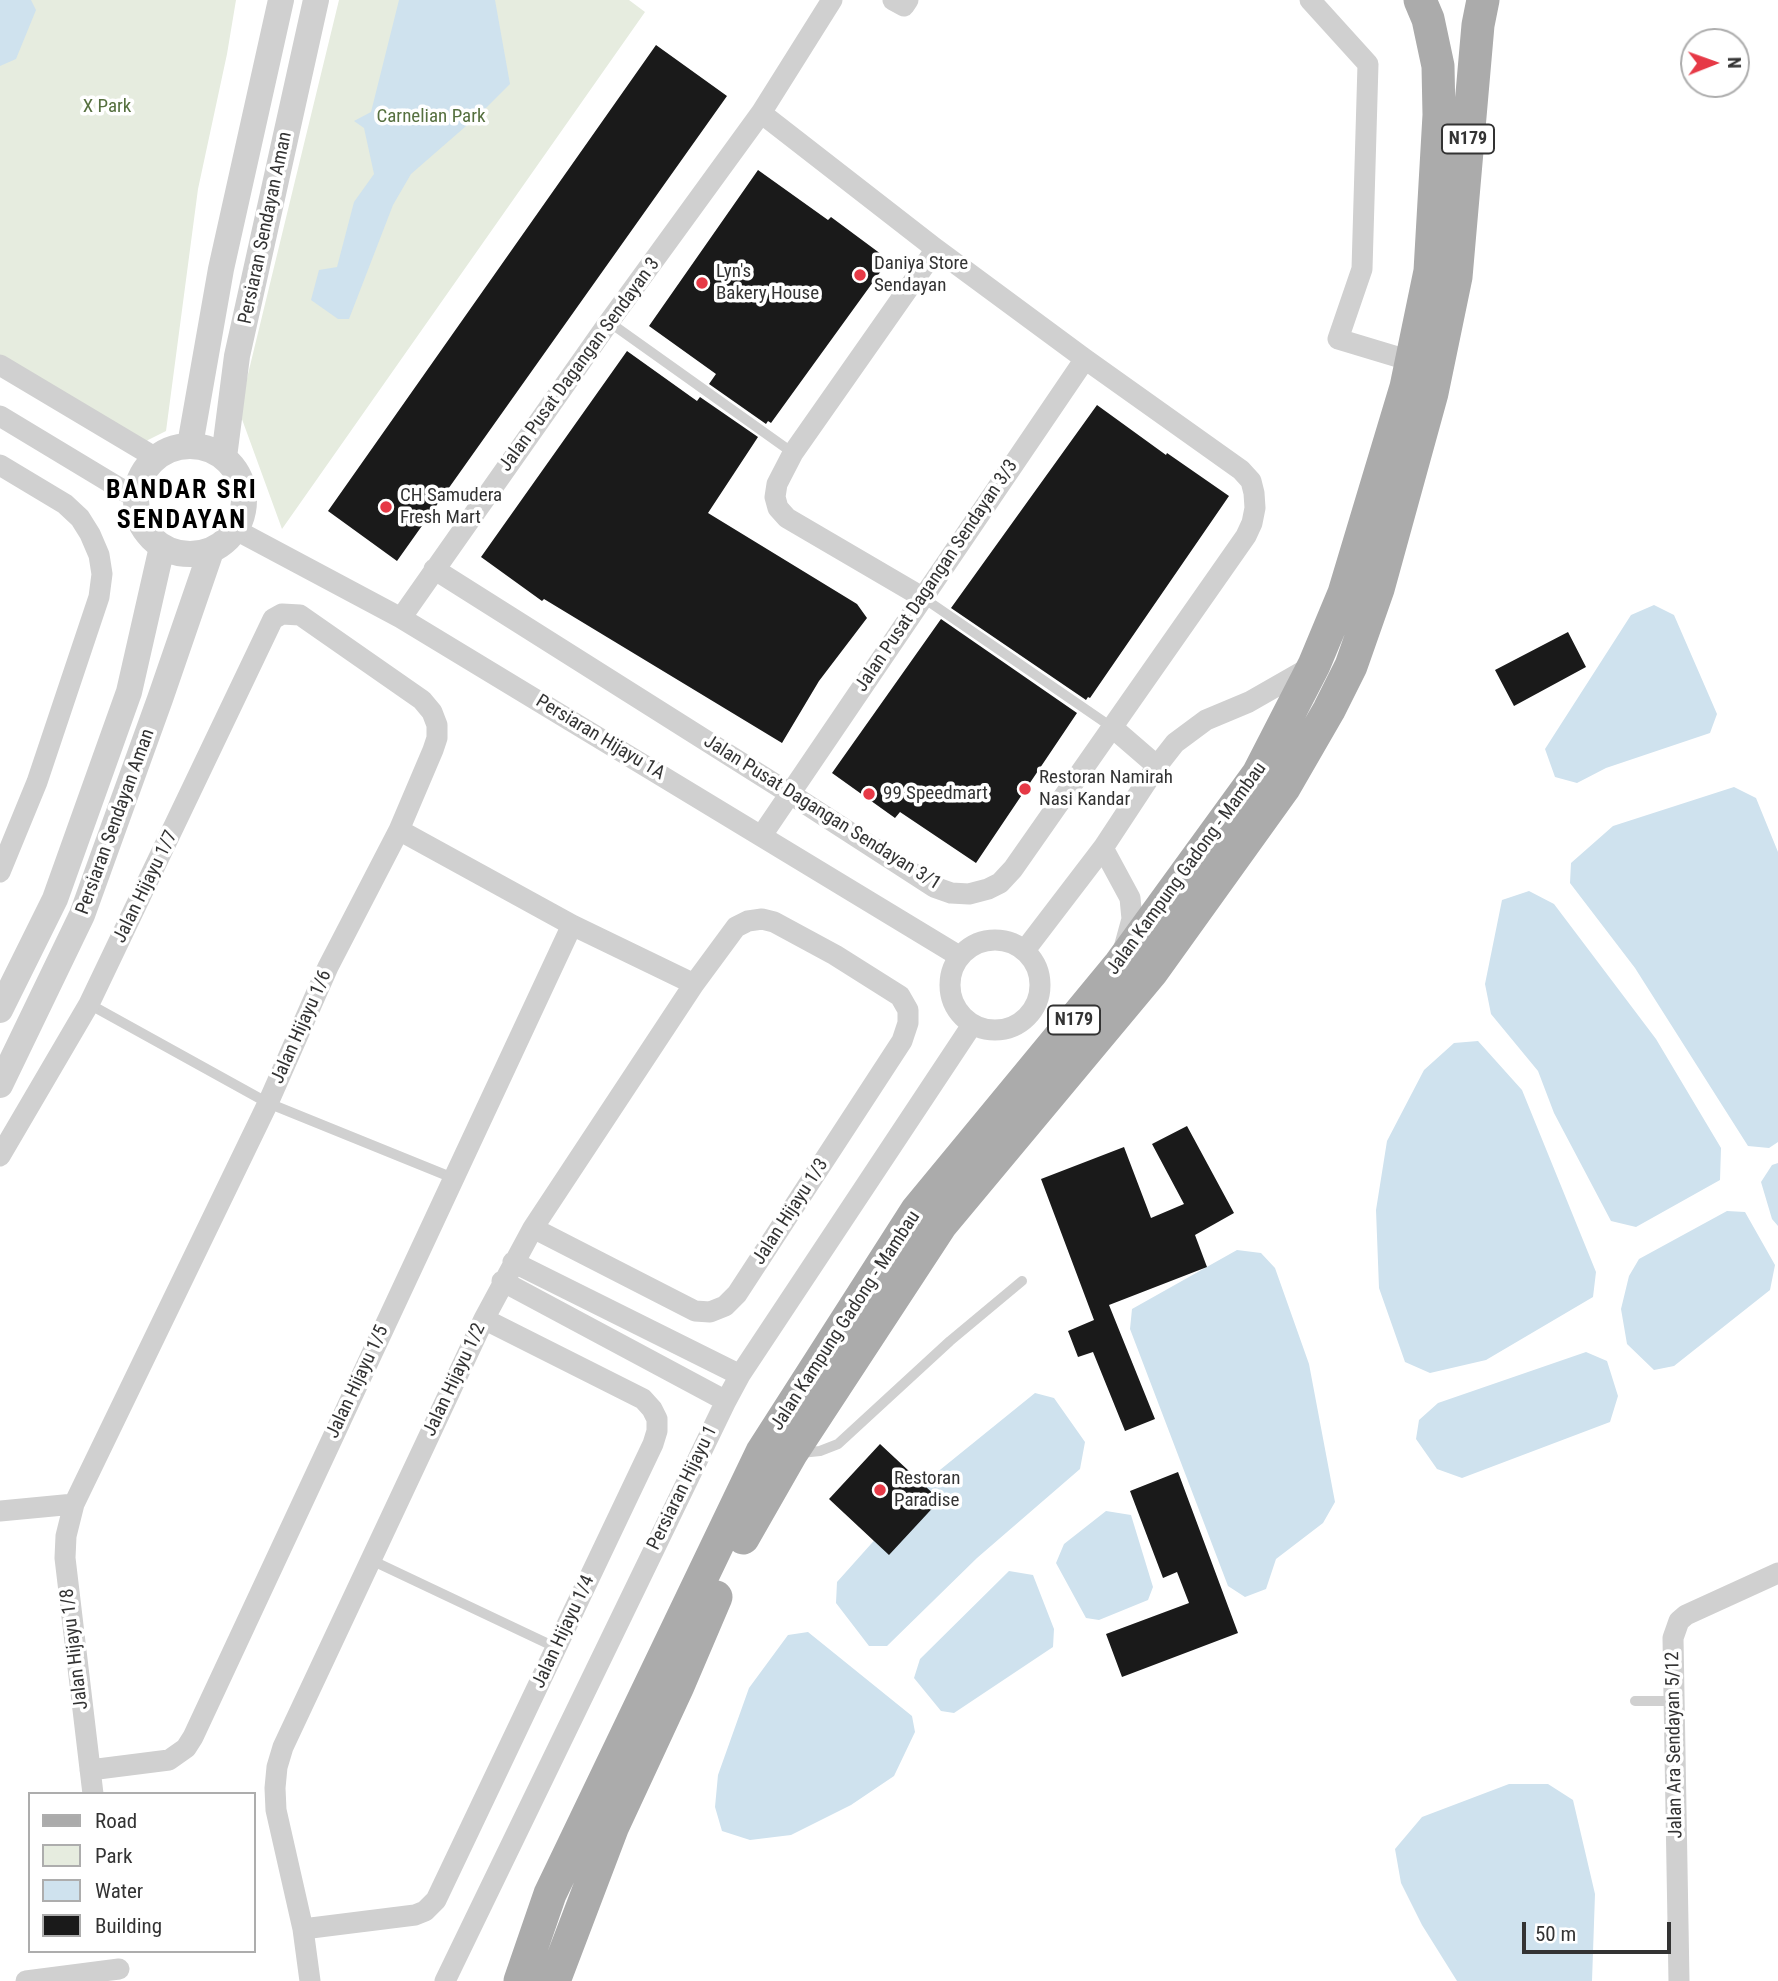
<!DOCTYPE html>
<html>
<head>
<meta charset="utf-8">
<style>
	body { margin:0 }
	#map { position:relative; width:1778px; height:1981px; overflow:hidden; background:#fff; font-family:"Roboto Condensed",sans-serif }
	canvas { display:block }
	.legend { position:absolute; left:28px; top:1792px; width:228px; height:161px; box-sizing:border-box; background:#fff; border:2px solid #adadad; margin:0; padding:9px 12px; list-style:none; font-size:21px; color:#333 }
	.legend li { display:flex; align-items:center; gap:14px; height:35px }
	.legend b { width:35px; border:2px solid #adadad }
	.north { position:absolute; left:1680px; top:28px; width:70px; height:70px; box-sizing:border-box; background:#fff; border:2px solid #adadad; border-radius:50%; rotate:89deg; font-size:19px; font-weight:700; line-height:28px; text-align:center; color:#333 }
	.north::after { content:''; display:block; margin:auto; width:24px; height:32px; background:#e63946; clip-path:polygon(50% 0,100% 100%,50% 72%,0 100%) }
	.scale { position:absolute; left:1522px; top:1922px; width:149px; height:32px; box-sizing:border-box; border:4px solid #333; border-top:0; padding-left:9px; font-size:21px; line-height:24px; white-space:nowrap; color:#333; -webkit-text-stroke:5px #fff; paint-order:stroke }
</style>
</head>
<body>
<div id="map">
<canvas width="1778" height="1981"></canvas>
<ul class="legend">
<li><b style="height:9px;background:#ababab"></b>Road</li>
<li><b style="height:19px;background:#e6ecdf"></b>Park</li>
<li><b style="height:19px;background:#cfe2ee"></b>Water</li>
<li><b style="height:19px;background:#1a1a1a"></b>Building</li>
</ul>
<div class="north">N</div>
<div class="scale">50 m</div>
</div>
<script>
const ctx = document.querySelector('canvas').getContext('2d');
ctx.lineJoin = 'round';
function paint(path, color) {
  ctx.fillStyle = color;
  ctx.fill(path, 'evenodd');
}
function shape(rows) {
  const path = new Path2D();
  for (const r of rows) {
    if (r.length === 3) {
      path.moveTo(r[0] + r[2], r[1]);
      path.arc(r[0], r[1], r[2], 0, 2 * Math.PI);
      continue;
    }
    path.moveTo(r[0], r[1]);
    for (let i = 2; i < r.length; i += 2) path.lineTo(r[i], r[i + 1]);
  }
  return path;
}
function trace(path, color, width, dash) {
  ctx.strokeStyle = color;
  ctx.lineWidth = width;
  ctx.lineCap = dash ? 'butt' : 'round';
  ctx.setLineDash(dash || []);
  ctx.stroke(path);
}
function drawText(font, color, halo, rows, align = 'center') {
  ctx.font = font + ' "Roboto Condensed",sans-serif';
  ctx.lineWidth = 7;
  ctx.setLineDash([]);
  ctx.textBaseline = 'middle';
  ctx.strokeStyle = halo;
  ctx.fillStyle = color;
  for (const [text, x, y, turn = 0] of rows) {
    ctx.save();
    ctx.translate(x, y);
    ctx.rotate((+turn || 0) * Math.PI / 180);
    ctx.textAlign = isNaN(turn) ? turn : align;
    if (halo) ctx.strokeText(text, 0, 0);
    ctx.fillText(text, 0, 0);
    ctx.restore();
  }
}
paint(shape([
	[0,0,236,0,227,54,198,189,166,431,148,440,135,453,0,373],
	[339,0,629,0,645,12,282,529,239,411]
]), '#e6ecdf');
paint(shape([
	[0,0,31,0,36,10,16,59,0,66],
	[399,0,495,0,510,84,481,113,411,174,393,205,349,319,338,319,311,300,319,270,337,267,354,202,374,174,364,128,354,121,371,112],
	[1654,605,1674,615,1717,714,1710,733,1606,768,1577,783,1555,777,1545,749,1631,615],
	[1734,787,1756,798,1778,852,1778,1142,1769,1148,1748,1146,1635,968,1570,883,1571,863,1613,826],
	[1529,891,1554,904,1656,1039,1721,1148,1720,1180,1636,1227,1611,1221,1554,1113,1538,1071,1491,1014,1485,984,1502,900],
	[1478,1041,1522,1090,1596,1272,1593,1297,1486,1360,1430,1373,1405,1362,1379,1288,1376,1210,1387,1141,1424,1070,1454,1043],
	[1778,1163,1778,1226,1772,1219,1761,1182,1772,1165],
	[1727,1211,1745,1212,1775,1265,1770,1290,1674,1366,1654,1370,1627,1344,1621,1309,1629,1276,1639,1259],
	[1237,1250,1261,1253,1275,1268,1309,1364,1335,1502,1323,1523,1276,1559,1266,1589,1245,1597,1228,1586,1130,1329,1132,1309],
	[1586,1352,1607,1361,1618,1396,1610,1422,1462,1478,1437,1469,1416,1439,1419,1420,1438,1403],
	[1035,1393,1054,1398,1085,1442,1080,1469,977,1558,887,1646,869,1646,836,1603,837,1582,930,1478],
	[1106,1511,1131,1515,1153,1587,1148,1600,1099,1620,1086,1618,1056,1563,1064,1544],
	[1009,1571,1033,1575,1054,1629,1053,1647,954,1713,941,1711,914,1678,920,1659],
	[808,1632,912,1716,915,1732,894,1776,851,1805,791,1835,750,1840,722,1831,715,1807,718,1775,749,1688,788,1635],
	[1509,1784,1548,1784,1573,1800,1595,1894,1592,1981,1457,1981,1422,1925,1401,1883,1395,1849,1422,1817]
]), '#cfe2ee');
paint(shape([
	[656,45,727,96,397,561,328,511],
	[758,170,828,220,831,217,889,260,771,423,768,421,766,424,709,384,716,374,649,326],
	[627,351,697,401,700,397,758,437,708,513,857,604,867,618,819,681,782,743,544,599,542,601,481,557],
	[1097,405,1166,455,1167,453,1229,496,1090,698,1088,697,1086,700,951,608],
	[941,619,1077,713,976,863,900,812,895,818,832,773],
	[1568,632,1586,667,1514,706,1495,670],
	[1187,1126,1234,1213,1195,1235,1207,1267,1109,1305,1155,1419,1125,1431,1093,1352,1078,1357,1068,1331,1094,1320,1041,1179,1124,1147,1151,1218,1184,1204,1152,1144],
	[880,1444,940,1500,889,1555,829,1499],
	[1178,1472,1238,1633,1122,1677,1106,1634,1189,1603,1177,1572,1163,1578,1130,1491]
]), '#1a1a1a');
trace(shape([
	[609,322,793,453],
	[922,597,1113,728],
	[89,1004,268,1103,453,1178],
	[801,1453,820,1451,838,1444,950,1341,1022,1281],
	[371,1560,557,1648],
	[1635,1701,1674,1701]
]), '#d0d0d0', 10);
trace(shape([
	[893,0,904,6,908,0],
	[1310,0,1368,64,1362,269,1338,339,1411,361],
	[0,365,156,458],
	[0,416,136,498],
	[0,465,65,504,80,518,90,534,99,555,102,574,99,597,37,782,0,872],
	[236,530,401,618,959,956],
	[434,569,789,793,934,887,951,893,969,894,988,889,1000,883,1013,869,1246,536,1252,523,1255,508,1254,493,1251,481,1241,470,1085,359,936,249,761,113],
	[922,597,787,518,778,508,775,497,777,484,793,453,936,249],
	[401,618,609,322,761,113,832,0],
	[1113,728,1157,766],
	[399,830,572,925,694,984],
	[762,835,1085,359],
	[1103,848,1130,898,1132,919,1124,948],
	[995,985,45],
	[1025,950,1103,848,1157,766,1175,743,1206,720,1249,702,1312,666],
	[0,1156,89,1004,273,619,282,614,300,615,422,700,432,712,437,725,437,738,433,750,399,830,328,967,268,1103,74,1504,66,1536,65,1558,93,1794],
	[513,1262,740,1375],
	[502,1281,726,1401],
	[0,1511,74,1504],
	[90,1770,169,1760,186,1748,193,1737,572,925],
	[303,1929,415,1915,425,1911,436,1900,653,1444,657,1431,657,1419,652,1409,643,1399,484,1319],
	[26,1981,119,1969],
	[310,1981,303,1929,276,1810,275,1788,277,1767,283,1747,484,1319,533,1228,694,984,736,927,748,921,762,919,774,922,835,955,900,996,908,1010,908,1023,902,1041,737,1294,725,1306,710,1312,695,1311,533,1228],
	[445,1981,726,1401,740,1375,972,1025],
	[1679,1981,1673,1638,1679,1621,1686,1615,1778,1573]
]), '#d0d0d0', 21);
trace(shape([
	[190,445,221,269,281,0],
	[190,500,54],
	[224,457,237,356,316,0],
	[0,1010,55,899,129,692,162,547],
	[0,1085,82,915,160,699,211,551]
]), '#d0d0d0', 26);
trace(shape([
	[743,1538,791,1454,941,1225,1152,972,1284,788,1329,710,1351,666,1378,589,1432,393,1456,277,1478,25,1483,0],
	[520,1981,550,1894,762,1452,917,1210,1120,964,1258,774,1314,665,1344,593,1406,387,1430,271,1439,115,1438,66,1428,19,1420,0],
	[554,1981,613,1826,678,1686,716,1597]
]), '#ababab', 33);
for (const [x, y, r, color] of [
	[860,275,7,"#e63946"],
	[702,283,7,"#e63946"],
	[386,507,7,"#e63946"],
	[1025,789,7,"#e63946"],
	[869,794,7,"#e63946"],
	[880,1490,7,"#e63946"]
]) {
  const dot = new Path2D();
  dot.arc(x, y, r, 0, 2 * Math.PI);
  ctx.fillStyle = color;
  ctx.fill(dot);
  trace(dot, '#fff', 2.5);
}
for (const [x, y, w] of [
	[1468,139,52],
	[1074,1020,52]
]) {
  const box = new Path2D();
  box.roundRect(x - w / 2, y - 14.5, w, 29, 5);
  ctx.fillStyle = '#fff';
  ctx.fill(box);
  trace(box, '#333', 2);
}
drawText('bold 18px', '#333', null, [
	["N179",1468,139],
	["N179",1074,1020]
]);
drawText('19px', '#56703f', '#fff', [
	["X Park",107,107],
	["Carnelian Park",431,117]
]);
drawText('19px', '#333', '#fff', [
	["Persiaran Sendayan Aman",266,228,-78],
	["Jalan Pusat Dagangan Sendayan 3",580,365,-54],
	["Jalan Pusat Dagangan Sendayan 3/3",937,576,-56],
	["Persiaran Hijayu 1A",600,738,31],
	["Jalan Pusat Dagangan Sendayan 3/1",822,813,32],
	["Persiaran Sendayan Aman",116,822,-70],
	["Jalan Kampung Gadong - Mambau",1187,869,-54],
	["Jalan Hijayu 1/7",146,887,-64],
	["Jalan Hijayu 1/6",302,1027,-66],
	["Jalan Hijayu 1/3",791,1212,-57],
	["Jalan Kampung Gadong - Mambau",846,1321,-57],
	["Jalan Hijayu 1/2",455,1380,-65],
	["Jalan Hijayu 1/5",358,1382,-65],
	["Persiaran Hijayu 1",683,1488,-64],
	["Jalan Hijayu 1/4",564,1632,-65],
	["Jalan Hijayu 1/8",75,1649,-97],
	["Jalan Ara Sendayan 5/12",1675,1745,-91]
]);
drawText('19px', '#333', '#fff', [
	["Daniya Store",874,264],
	["Sendayan",874,286],
	["Lyn's",716,272],
	["Bakery House",716,294],
	["CH Samudera",400,496],
	["Fresh Mart",400,518],
	["Restoran Namirah",1039,778],
	["Nasi Kandar",1039,800],
	["99 Speedmart",883,794],
	["Restoran",894,1479],
	["Paradise",894,1501]
], 'left');
ctx.letterSpacing = '2px';
drawText('bold 26px', '#000', '#fff', [
	["BANDAR SRI",182,491],
	["SENDAYAN",182,521]
]);
ctx.letterSpacing = '0px';
</script>
</body>
</html>
